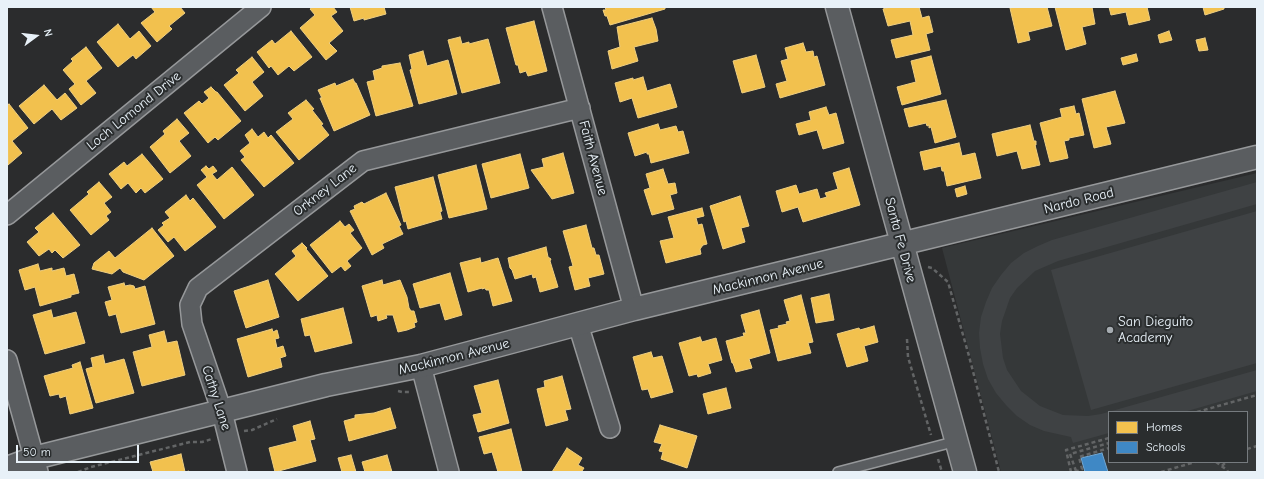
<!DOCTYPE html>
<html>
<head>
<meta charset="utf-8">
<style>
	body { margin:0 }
	#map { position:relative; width:1264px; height:479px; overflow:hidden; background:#2b2c2d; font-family:"Comic Neue",sans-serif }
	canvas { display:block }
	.frame { position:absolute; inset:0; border:8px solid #e8f1f8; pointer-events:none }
	.legend { position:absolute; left:1108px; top:411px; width:140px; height:52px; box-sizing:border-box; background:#2a2d2e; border:1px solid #767b7f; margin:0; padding:5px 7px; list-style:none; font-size:12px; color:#e8f1f8 }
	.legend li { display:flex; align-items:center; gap:8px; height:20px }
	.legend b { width:20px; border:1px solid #767b7f }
	.north { position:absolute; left:16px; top:16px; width:40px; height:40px; -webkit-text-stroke:3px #2a2d2e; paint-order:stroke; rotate:75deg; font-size:11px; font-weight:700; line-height:16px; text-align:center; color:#e8f1f8 }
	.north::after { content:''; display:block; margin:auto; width:14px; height:18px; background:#e8f1f8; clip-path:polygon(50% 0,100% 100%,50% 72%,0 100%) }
	.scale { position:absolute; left:16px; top:445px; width:123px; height:18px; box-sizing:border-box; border:2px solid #e8f1f8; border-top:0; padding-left:5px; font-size:12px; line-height:14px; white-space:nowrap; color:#e8f1f8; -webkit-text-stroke:3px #2a2d2e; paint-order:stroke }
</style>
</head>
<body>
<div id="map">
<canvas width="1264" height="479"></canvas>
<div class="frame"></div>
<ul class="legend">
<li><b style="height:11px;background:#f2c14e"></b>Homes</li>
<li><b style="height:11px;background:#3f88c5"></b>Schools</li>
</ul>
<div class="north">N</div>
<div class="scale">50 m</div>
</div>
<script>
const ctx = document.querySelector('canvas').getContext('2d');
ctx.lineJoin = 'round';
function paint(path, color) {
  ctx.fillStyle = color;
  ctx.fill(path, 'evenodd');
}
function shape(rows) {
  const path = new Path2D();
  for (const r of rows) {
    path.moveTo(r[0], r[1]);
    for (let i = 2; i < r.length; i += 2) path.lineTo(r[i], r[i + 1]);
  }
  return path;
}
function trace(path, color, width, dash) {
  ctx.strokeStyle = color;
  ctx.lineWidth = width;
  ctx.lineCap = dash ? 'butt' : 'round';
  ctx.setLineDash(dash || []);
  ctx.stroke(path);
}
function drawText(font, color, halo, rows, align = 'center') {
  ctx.font = font + ' "Comic Neue",sans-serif';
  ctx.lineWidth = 4;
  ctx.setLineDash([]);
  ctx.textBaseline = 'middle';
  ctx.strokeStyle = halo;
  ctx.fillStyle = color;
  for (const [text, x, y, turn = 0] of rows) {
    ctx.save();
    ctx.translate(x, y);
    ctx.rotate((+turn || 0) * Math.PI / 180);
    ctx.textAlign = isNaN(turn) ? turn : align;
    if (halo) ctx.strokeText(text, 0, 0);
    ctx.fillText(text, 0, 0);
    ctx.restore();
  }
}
paint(shape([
	[1257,173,1257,472,1001,472,942,248],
	[1109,412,1247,412,1247,462,1109,462]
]), '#353839');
paint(shape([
	[1257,182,1257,204,1058,261,1035,271,1017,288,1010,298,1002,321,1000,334,1003,358,1007,370,1021,391,1040,406,1063,415,1088,416,1101,414,1257,370,1257,391,1184,412,1109,412,1109,433,1073,443,1071,437,1044,431,1030,425,1017,416,1006,405,996,393,988,379,983,364,980,348,979,333,981,317,986,302,992,288,1001,275,1011,263,1024,253,1038,246,1052,240],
	[1257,211,1257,363,1091,410,1051,270]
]), '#3f4244');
const homes = shape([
	[151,7,180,7,185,13,169,26,172,29,157,42,141,23,155,12,151,7],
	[313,7,333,7,337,12,331,16,343,31,329,43,337,51,326,60,300,28,315,15,310,9,313,7],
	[350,7,384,7,386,14,364,20,364,18,354,21,350,7],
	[605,7,665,7,665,9,610,25,607,16,605,16,603,10,606,10,605,7],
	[890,7,919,7,922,18,929,16,933,32,926,34,930,50,896,58,891,40,913,35,910,21,888,26,883,9,890,7],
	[1015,7,1047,7,1052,26,1028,32,1030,40,1018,43,1010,8,1015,7],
	[1055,7,1092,7,1095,24,1082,27,1086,44,1066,50,1055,7],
	[1109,7,1147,7,1150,20,1129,25,1126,12,1111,15,1109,7],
	[1203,7,1224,7,1224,9,1205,15,1203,7],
	[652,18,656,29,658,41,634,47,638,61,612,69,608,51,620,47,617,27,652,18],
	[534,21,547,71,528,76,526,71,520,73,518,65,516,65,506,28,534,21],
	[118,24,130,39,139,31,151,46,136,59,133,55,118,67,97,42,118,24],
	[291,31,312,57,294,71,289,66,278,75,271,66,269,68,257,52,272,40,275,44,291,31],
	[1169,31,1172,40,1160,43,1158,35,1169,31],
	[460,37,462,44,469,42,469,44,488,39,500,83,462,93,448,40,460,37],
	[1205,38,1208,50,1199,51,1196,40,1205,38],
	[803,43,806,52,813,51,814,57,817,56,825,85,780,98,776,84,787,81,781,61,788,59,785,48,803,43],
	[86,47,102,68,86,81,96,93,81,105,69,89,75,84,63,70,73,61,71,59,86,47],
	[423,51,427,66,448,60,457,94,419,104,410,70,412,69,409,55,423,51],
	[1136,54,1138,61,1123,65,1121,58,1136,54],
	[756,55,765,87,742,93,733,61,756,55],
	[931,56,941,94,902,105,897,87,916,82,911,61,931,56],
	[252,57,264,72,252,82,263,96,245,111,224,85,239,73,236,70,252,57],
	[400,63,413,106,376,116,367,82,375,80,373,71,382,68,382,66,400,63],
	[643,77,647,91,670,84,677,107,638,118,632,98,620,102,615,83,633,78,633,80,643,77],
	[353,79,355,83,356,83,370,115,334,131,320,98,322,98,318,90,335,83,336,86,353,79],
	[44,85,57,100,65,93,77,108,61,120,52,109,34,124,19,106,44,85],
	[211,87,216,92,217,92,241,121,218,140,215,137,208,143,184,113,199,101,202,104,209,98,204,92,211,87],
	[1115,91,1125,123,1106,127,1111,144,1094,148,1082,99,1115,91],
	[306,100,314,109,312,110,323,124,321,125,329,135,299,160,276,132,293,119,288,113,306,100],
	[946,100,956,137,935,143,931,127,929,128,929,125,927,126,926,123,909,127,904,109,946,100],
	[9,104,28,128,12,141,22,153,8,165,7,106,9,104],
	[1074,106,1076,114,1079,113,1084,135,1069,138,1069,140,1064,141,1068,158,1050,162,1040,123,1062,117,1060,109,1074,106],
	[826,107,829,115,836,113,844,143,823,149,817,130,799,135,796,124,811,120,809,112,826,107],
	[177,119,189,133,179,141,191,156,170,173,150,147,165,134,163,131,177,119],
	[658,124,660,130,676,126,678,132,683,131,689,153,651,163,649,154,647,154,647,152,635,156,628,133,658,124],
	[1030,125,1034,141,1036,141,1036,145,1035,145,1040,165,1022,169,1017,151,997,156,992,134,1030,125],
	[252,129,258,137,264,132,268,138,271,135,294,163,264,187,241,160,245,157,240,151,250,143,245,135,252,129],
	[959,143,962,156,975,153,981,178,947,186,944,171,942,171,941,166,924,170,920,152,959,143],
	[563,153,574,193,552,199,531,170,544,167,542,159,563,153],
	[142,154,163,179,145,193,141,188,136,193,128,183,121,189,109,174,124,162,127,166,142,154],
	[520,154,529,188,491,198,482,164,520,154],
	[476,165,487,209,449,218,438,175,476,165],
	[206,166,209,169,213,166,217,171,212,174,217,180,232,167,254,195,224,219,197,185,207,177,201,170,206,166],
	[849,168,860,205,803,222,798,207,782,212,776,191,796,185,799,194,817,189,820,199,827,197,825,193,838,189,833,173,849,168],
	[663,169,668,184,675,183,677,193,670,195,674,209,652,215,644,190,650,188,646,174,663,169],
	[433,177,442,211,440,212,442,219,408,229,406,221,404,222,395,187,433,177],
	[99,182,112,197,104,203,111,212,106,216,109,220,91,235,70,210,89,194,87,192,99,182],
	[965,186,967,194,957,197,955,189,965,186],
	[386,193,401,225,399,226,403,234,382,244,384,248,372,255,350,211,355,209,354,206,362,202,364,204,386,193],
	[186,195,190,201,193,198,216,227,185,251,174,237,168,242,158,230,164,225,162,223,170,218,165,212,186,195],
	[740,196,749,226,741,228,745,242,723,249,710,206,740,196],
	[702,208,704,216,696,218,698,225,702,224,707,244,703,245,700,249,701,254,666,263,660,241,674,238,668,217,702,208],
	[53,213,80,245,63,258,55,250,52,253,49,249,39,256,27,242,39,232,35,228,53,213],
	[340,221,345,227,349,224,354,230,350,233,362,248,347,261,351,266,345,271,341,266,332,273,310,245,340,221],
	[586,225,592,248,594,248,596,255,599,255,604,274,588,278,590,286,575,290,569,267,573,266,563,231,586,225],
	[152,228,174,256,144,280,123,272,120,268,112,274,92,269,94,263,109,251,115,258,152,228],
	[302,243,307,248,306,249,328,276,298,301,275,274,296,256,292,251,302,243],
	[546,247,548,257,551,259,550,261,558,287,540,292,536,277,533,278,532,274,515,279,512,270,510,268,508,258,546,247],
	[480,258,481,263,498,258,512,301,493,306,489,290,486,290,485,288,482,289,482,288,468,292,460,263,480,258],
	[38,264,40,271,52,268,52,271,64,268,66,276,74,274,79,293,71,295,71,297,40,306,35,287,25,290,19,270,38,264],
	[450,273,462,315,445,320,440,303,420,308,413,284,450,273],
	[268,280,279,317,246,328,234,291,268,280],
	[382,280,383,285,400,280,407,297,409,308,411,311,414,311,417,322,414,323,415,327,407,330,398,332,393,315,386,315,387,318,378,321,377,315,371,317,362,286,382,280],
	[124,283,125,286,130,285,134,286,135,289,145,286,155,324,121,333,116,314,109,316,105,302,112,300,108,287,124,283],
	[829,294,834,320,816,323,811,298,829,294],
	[801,295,813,342,808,343,811,353,778,361,770,330,779,328,778,326,787,324,786,322,790,321,784,300,801,295],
	[343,308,352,343,315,352,310,335,305,336,301,319,343,308],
	[51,310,53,318,76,312,85,343,45,354,33,315,51,310],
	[759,310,770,353,749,359,752,368,736,372,733,363,732,363,726,341,744,336,743,333,746,333,741,315,759,310],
	[874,326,878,342,864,346,868,361,847,367,837,334,859,328,860,330,874,326],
	[272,329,273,332,277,330,279,338,275,339,277,348,283,346,286,356,280,358,282,367,248,377,237,339,272,329],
	[164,331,167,343,177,341,185,375,142,386,133,352,152,347,149,335,164,331],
	[700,337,702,342,716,338,722,360,708,364,711,373,698,377,697,374,689,376,679,343,700,337],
	[651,352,653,358,662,356,673,392,651,398,648,389,642,390,633,357,651,352],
	[103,355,105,364,124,359,134,393,96,403,86,369,93,367,91,358,103,355],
	[80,362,93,408,70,414,66,396,60,398,59,394,50,396,44,376,73,368,72,365,80,362],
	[562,376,571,409,565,410,568,420,546,426,537,389,545,387,544,381,562,376],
	[498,380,509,423,478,432,473,415,482,413,474,386,498,380],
	[726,388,731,408,708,414,703,394,726,388],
	[390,408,396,428,349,441,344,421,355,418,355,415,374,413,390,408],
	[310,421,315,439,310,440,316,461,275,472,269,448,297,441,293,426,310,421],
	[660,425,697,436,687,468,661,459,663,452,659,451,662,444,654,442,660,425],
	[511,429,522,472,498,472,492,452,484,454,479,437,511,429],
	[567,448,582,458,578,465,584,468,582,471,584,472,552,472,567,448],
	[181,454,185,472,189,471,190,472,153,472,150,462,181,454],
	[351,455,356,472,342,472,338,458,351,455],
	[387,455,392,472,365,472,362,462,387,455]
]);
paint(homes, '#f2c14e');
trace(homes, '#efcf81', 1);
const schools = shape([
	[1102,453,1108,472,1085,472,1081,458,1102,453]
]);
paint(schools, '#3f88c5');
trace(schools, '#72a8d4', 1);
const lane = shape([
	[838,472,957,441]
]);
const street = shape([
	[552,7,634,309],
	[7,215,261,7],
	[578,324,610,428],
	[7,360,38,472],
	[421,366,449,472],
	[237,472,222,412,192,324,190,305,198,288,363,161,580,108]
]);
const secondary = shape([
	[837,7,965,472],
	[7,468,34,458,326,385,421,366,634,309,1257,157]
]);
trace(lane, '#96989a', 12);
trace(street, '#96989a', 22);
trace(secondary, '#96989a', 25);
trace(shape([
	[928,267,932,268,948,282,969,356,999,472],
	[907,339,908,357,931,435],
	[398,391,402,392,411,392],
	[1197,412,1257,395],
	[244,431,252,430,277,419],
	[1247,449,1257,446],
	[938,459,942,472],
	[1216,462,1227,470,1228,472],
	[1222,466,1226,462],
	[1076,471,1070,454,1109,443],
	[78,472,91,467,190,442,202,442,212,439],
	[1071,472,1066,450,1109,438],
	[1075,472,1082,469,1079,457,1109,448],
	[1161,472,1195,462]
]), '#636566', 2.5, [4, 3]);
trace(lane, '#5a5d60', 9);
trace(street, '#5a5d60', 19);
trace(secondary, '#5a5d60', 22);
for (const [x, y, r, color] of [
	[1110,330,4,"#a6acb1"]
]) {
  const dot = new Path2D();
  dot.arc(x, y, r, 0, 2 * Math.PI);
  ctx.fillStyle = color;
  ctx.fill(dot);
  trace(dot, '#2a2d2e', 1.5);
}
drawText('14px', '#e8f1f8', '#2a2d2e', [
	["Loch Lomond Drive",134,111,-39],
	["Faith Avenue",593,158,75],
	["Orkney Lane",325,190,-38],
	["Nardo Road",1079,201,-14],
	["Santa Fe Drive",900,240,75],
	["Mackinnon Avenue",768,277,-14],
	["Mackinnon Avenue",454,357,-14],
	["Cathy Lane",216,398,72]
]);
drawText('14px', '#e8f1f8', '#2a2d2e', [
	["San Dieguito",1118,322],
	["Academy",1118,338]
], 'left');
</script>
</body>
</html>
